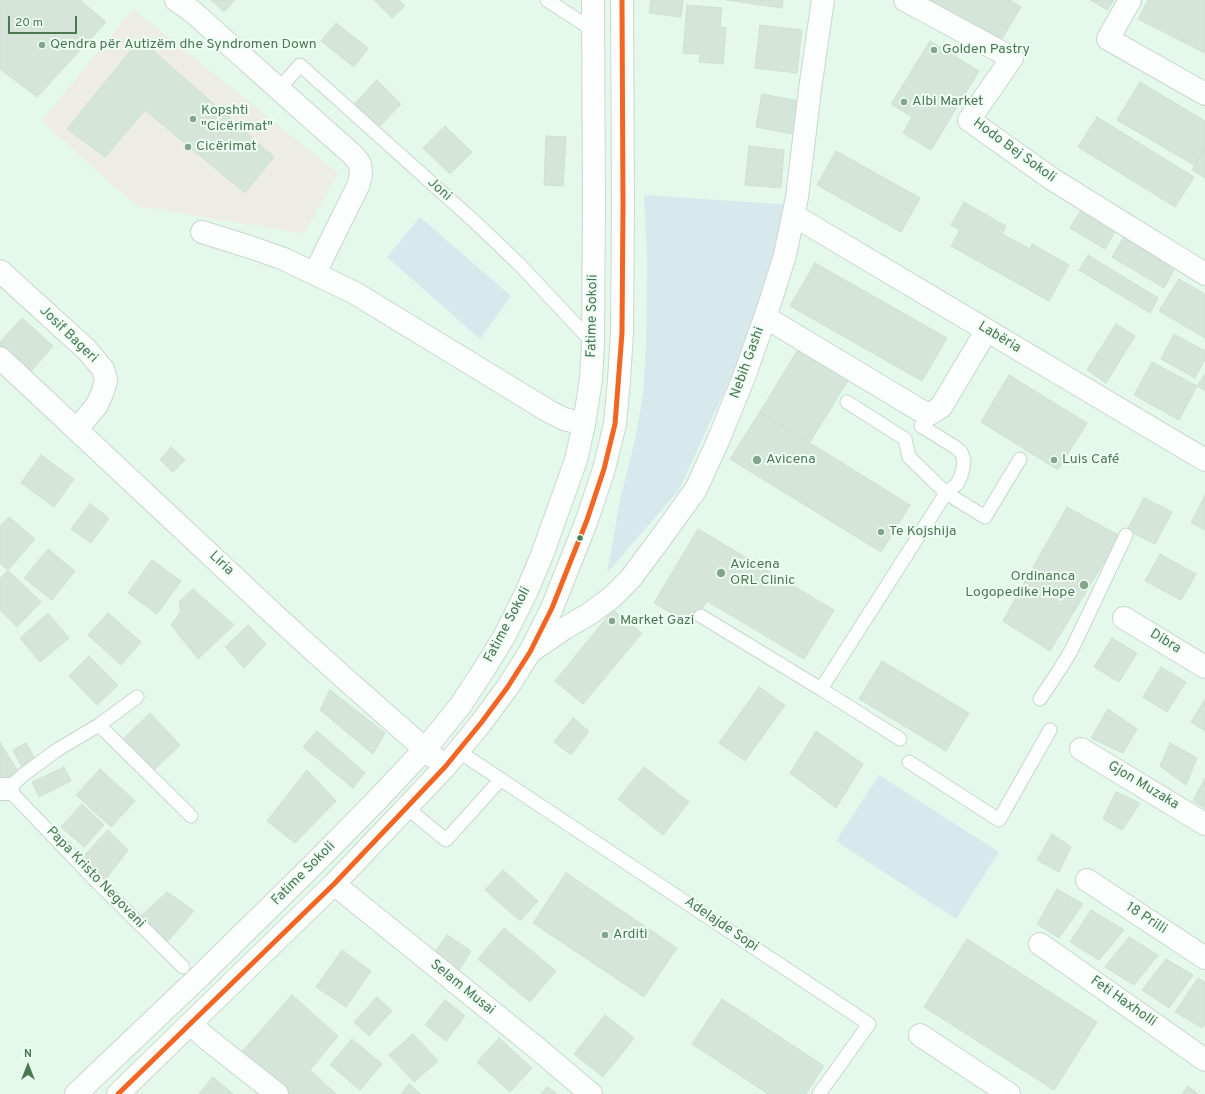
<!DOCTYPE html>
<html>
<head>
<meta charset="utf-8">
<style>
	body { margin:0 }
	#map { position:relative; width:1205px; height:1094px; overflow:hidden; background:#edf8f2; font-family:Overpass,sans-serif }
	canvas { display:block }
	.north { position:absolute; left:8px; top:1046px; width:40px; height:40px; -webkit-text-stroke:3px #effff6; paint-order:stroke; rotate:0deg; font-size:11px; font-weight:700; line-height:16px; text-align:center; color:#4c7753 }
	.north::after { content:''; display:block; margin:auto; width:14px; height:18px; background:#4c7753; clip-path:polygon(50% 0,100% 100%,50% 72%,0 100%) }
	.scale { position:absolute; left:8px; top:16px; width:69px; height:18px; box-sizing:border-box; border:2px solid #4c7753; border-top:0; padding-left:5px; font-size:12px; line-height:14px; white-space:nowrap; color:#4c7753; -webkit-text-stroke:3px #effff6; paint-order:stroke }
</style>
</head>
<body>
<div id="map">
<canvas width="1205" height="1094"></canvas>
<div class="north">N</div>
<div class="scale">20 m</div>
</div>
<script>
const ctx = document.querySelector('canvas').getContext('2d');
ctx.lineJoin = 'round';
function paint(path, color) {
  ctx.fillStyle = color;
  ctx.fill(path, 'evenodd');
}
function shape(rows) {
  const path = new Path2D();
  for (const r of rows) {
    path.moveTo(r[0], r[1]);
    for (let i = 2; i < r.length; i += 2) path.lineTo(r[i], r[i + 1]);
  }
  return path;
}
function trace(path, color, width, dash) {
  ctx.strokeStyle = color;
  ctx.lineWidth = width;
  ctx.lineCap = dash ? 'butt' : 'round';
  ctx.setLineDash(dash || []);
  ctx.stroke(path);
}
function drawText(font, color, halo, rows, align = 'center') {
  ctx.font = font + ' Overpass,sans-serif';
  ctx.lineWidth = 4;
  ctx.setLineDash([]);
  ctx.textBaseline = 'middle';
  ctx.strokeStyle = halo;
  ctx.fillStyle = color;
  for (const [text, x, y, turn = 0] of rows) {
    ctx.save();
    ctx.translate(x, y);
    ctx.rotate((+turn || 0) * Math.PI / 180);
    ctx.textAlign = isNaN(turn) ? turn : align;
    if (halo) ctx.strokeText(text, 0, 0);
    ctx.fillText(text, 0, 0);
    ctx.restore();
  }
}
paint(shape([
	[0,0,1205,0,1205,1094,0,1094]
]), '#e4f9ec');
paint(shape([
	[133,9,338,173,304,234,136,206,41,121]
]), '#edede5');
paint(shape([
	[644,195,793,205,732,375,679,490,607,573,621,495,634,444,643,395,646,346,647,260],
	[420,217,511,296,480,339,387,257],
	[879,775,999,852,956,919,836,841]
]), '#d8e9ee');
const building = shape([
	[0,0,80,0,106,22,37,97,0,69,0,0],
	[211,0,235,0,224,12,211,0],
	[374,0,399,0,405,6,392,18,374,0],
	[651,0,683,0,681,17,649,13,651,0],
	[727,0,783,0,782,8,727,0],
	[924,0,1010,0,1021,7,998,45,924,0],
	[1090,0,1114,0,1108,10,1090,0],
	[1148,0,1205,0,1205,53,1138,19,1148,0],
	[687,5,722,8,720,27,726,28,723,64,699,62,700,54,683,53,687,5],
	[336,23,368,48,354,67,321,41,336,23],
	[760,25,802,30,797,73,755,68,760,25],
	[140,39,274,157,245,193,145,110,105,157,67,129,140,39],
	[930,41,979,71,931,150,903,133,912,117,891,104,930,41],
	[377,80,401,104,377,129,353,105,377,80],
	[1140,82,1205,121,1205,147,1194,165,1117,120,1140,82],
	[762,94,799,101,793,134,756,127,762,94],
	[1097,117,1194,177,1175,207,1078,147,1097,117],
	[445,126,472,152,450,174,423,148,445,126],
	[546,136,566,137,563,186,544,185,546,136],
	[749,146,784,150,781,188,745,185,749,146],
	[1205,147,1205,178,1192,170,1205,147],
	[836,151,920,198,901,232,817,185,836,151],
	[964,202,1006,226,1002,234,1030,249,1032,244,1069,265,1049,301,951,246,960,230,951,225,964,202],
	[1083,207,1117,228,1105,249,1070,228,1083,207],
	[1126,233,1178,263,1164,288,1112,257,1126,233],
	[1088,255,1158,298,1150,313,1079,270,1088,255],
	[815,263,947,338,922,381,790,306,815,263],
	[1179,279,1205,294,1205,338,1159,311,1179,279],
	[22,318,53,346,28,375,0,350,0,342,22,318],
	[1116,324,1135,336,1106,383,1087,370,1116,324],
	[1174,334,1205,351,1205,359,1195,378,1161,359,1174,334],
	[802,343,852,374,810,442,760,412,802,343],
	[1152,362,1197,386,1179,420,1134,395,1152,362],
	[1205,374,1205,391,1197,386,1205,374],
	[1009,375,1087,423,1058,470,981,422,1009,375],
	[760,412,910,505,881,552,730,459,760,412],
	[171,447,185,460,173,472,160,460,171,447],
	[41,455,74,479,54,507,21,483,41,455],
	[1205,495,1205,530,1191,523,1205,495],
	[1144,498,1172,512,1155,544,1127,530,1144,498],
	[90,504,109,518,91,543,71,529,90,504],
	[1067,507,1120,536,1050,651,1003,621,1067,507],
	[9,517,35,539,8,570,0,563,0,526,9,517],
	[698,529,834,610,804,659,707,601,692,625,654,603,698,529],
	[48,549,75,571,52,600,24,578,48,549],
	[1160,554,1196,574,1181,600,1145,581,1160,554],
	[152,560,181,581,157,614,128,593,152,560],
	[8,570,41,602,17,627,0,610,0,578,8,570],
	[193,589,234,625,198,659,171,625,181,611,179,602,193,589],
	[613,610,642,633,583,704,555,681,613,610],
	[48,613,69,638,40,662,20,638,48,613],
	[108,613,141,642,121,665,88,635,108,613],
	[248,625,266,644,244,668,225,647,248,625],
	[1112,638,1137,653,1119,682,1094,667,1112,638],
	[89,656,118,685,97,705,69,676,89,656],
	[882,661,969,713,946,751,859,699,882,661],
	[1161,667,1186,682,1167,712,1143,697,1161,667],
	[759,687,785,705,745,761,719,743,759,687],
	[330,690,385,733,373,754,320,710,330,690],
	[1205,699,1205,731,1191,722,1205,699],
	[1108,709,1137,729,1123,753,1091,738,1108,709],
	[150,713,180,745,153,771,123,739,150,713],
	[573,718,589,731,571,755,554,742,573,718],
	[317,731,365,773,353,788,303,747,317,731],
	[816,731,863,764,836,808,790,773,816,731],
	[0,742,19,773,2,784,0,780,0,742],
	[26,743,35,759,22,767,13,750,26,743],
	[1170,743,1197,758,1186,785,1160,766,1170,743],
	[64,767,71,781,39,797,32,782,64,767],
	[644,767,689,802,663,835,618,799,644,767],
	[100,769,135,801,111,827,76,795,100,769],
	[307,770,336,801,295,843,267,821,307,770],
	[1205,778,1205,808,1193,801,1205,778],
	[1116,792,1140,803,1122,830,1103,819,1116,792],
	[82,804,104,825,84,847,61,827,82,804],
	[108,830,128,850,106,879,83,857,108,830],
	[1052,834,1071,847,1059,872,1037,860,1052,834],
	[503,870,538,901,520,921,485,890,503,870],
	[566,873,677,948,644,997,533,923,566,873],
	[1057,889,1083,904,1059,938,1037,924,1057,889],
	[167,892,194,911,168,941,140,917,167,892],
	[1091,910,1124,930,1099,960,1070,942,1091,910],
	[504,928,556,971,530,1002,478,959,504,928],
	[447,935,471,951,458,972,433,955,447,935],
	[1129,937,1158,955,1134,985,1105,967,1129,937],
	[967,939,1097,1022,1054,1090,924,1007,967,939],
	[342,950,371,971,346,1007,316,987,342,950],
	[1166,959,1193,975,1169,1008,1142,990,1166,959],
	[1198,978,1205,982,1205,1024,1202,1028,1175,1012,1198,978],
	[292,995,338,1036,310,1070,336,1094,288,1094,241,1053,292,995],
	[377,997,392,1011,369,1036,354,1022,377,997],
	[722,999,824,1066,806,1094,768,1094,692,1044,722,999],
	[445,1000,465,1016,446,1041,425,1025,445,1000],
	[605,1015,634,1038,603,1077,574,1054,605,1015],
	[413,1034,438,1061,414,1082,389,1055,413,1034],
	[499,1038,532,1068,510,1092,477,1062,499,1038],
	[352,1039,382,1064,360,1090,330,1065,352,1039],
	[213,1077,233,1094,199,1094,213,1077],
	[409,1084,421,1094,401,1094,409,1084],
	[1188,1086,1198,1094,1182,1094,1188,1086],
	[547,1087,557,1094,541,1094,547,1087]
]);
paint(building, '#d5e5d9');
trace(building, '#cfe1d4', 1);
const lane = shape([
	[547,0,593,30],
	[279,89,300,65,475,222,520,265,593,343],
	[847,402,905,439,909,457,946,493,985,517,1020,459],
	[701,616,821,689,946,493,957,484,961,476,963,468,964,460,961,452,955,447,921,426],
	[821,689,900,739],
	[137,697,99,725,57,750,23,775,8,789,97,882,183,967],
	[1040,699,1060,669,1071,651,1126,535],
	[99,725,191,816],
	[458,751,869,1024,819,1094],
	[909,762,999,820,1050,730],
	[407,808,446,840,501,779]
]);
const street = shape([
	[176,0,193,12,243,57,354,156,360,164,361,175,358,186,315,273],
	[905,0,1012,58,969,120,1052,179,1205,274],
	[1130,0,1108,39,1205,94],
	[793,215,1205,460],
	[202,232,253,248,284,259,355,293,550,412,564,419,584,424],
	[0,271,86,349,103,369,106,380,103,391,97,405,77,429],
	[765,317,928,415,941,407,987,330],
	[0,358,280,620,343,677,445,767],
	[1124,618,1205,667],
	[530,652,565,628,589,614,611,598,631,578,663,535,696,489,718,441,744,377,768,309,785,255,797,197,810,89,823,0],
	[1081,749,1205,824],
	[0,789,8,789],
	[1087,880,1205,958],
	[334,884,538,1049,591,1094],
	[1040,944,1205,1060],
	[191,1024,206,1038,277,1094],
	[920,1035,1009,1094]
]);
const secondary = shape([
	[76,1094,199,977,313,865,377,800,425,749,460,706,483,671,504,637,526,593,542,555,576,460,584,424,591,379,593,343,594,206,593,0],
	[118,1094,334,884,445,767,481,723,507,688,530,652,552,608,587,520,604,469,615,424,619,380,622,333,623,205,622,0]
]);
trace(lane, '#c8d7cc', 15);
trace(street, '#c8d7cc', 24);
trace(secondary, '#c9d8cd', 24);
trace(lane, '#fcfefd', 13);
trace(street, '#fcfefd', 22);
trace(secondary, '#fcfefd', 22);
trace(shape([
	[118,1094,334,884,445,767,481,723,507,688,530,652,552,608,587,520,604,469,615,424,622,333,623,205,622,0]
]), '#f26522', 5);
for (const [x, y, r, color] of [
	[42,45,4,"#84a48b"],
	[934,50,4,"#84a48b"],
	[904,102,4,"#84a48b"],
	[193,119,4,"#84a48b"],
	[188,147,4,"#84a48b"],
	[757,460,5,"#84a48b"],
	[1054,460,4,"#84a48b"],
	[881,532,4,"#84a48b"],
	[580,538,3.5,"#4c7753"],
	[721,573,5,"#84a48b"],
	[1084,585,5,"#84a48b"],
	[612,621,4,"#84a48b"],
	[605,935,4,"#84a48b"]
]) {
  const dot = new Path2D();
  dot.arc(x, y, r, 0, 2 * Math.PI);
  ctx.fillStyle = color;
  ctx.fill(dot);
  trace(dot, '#effff6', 1.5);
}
drawText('14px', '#4c7753', '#effff6', [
	["Qendra për Autizëm dhe Syndromen Down",50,45],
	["Golden Pastry",942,50],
	["Albi Market",912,102],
	["Kopshti",201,111],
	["\"Cicërimat\"",201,127],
	["Cicërimat",196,147],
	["Avicena",766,460],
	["Luis Café",1062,460],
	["Te Kojshija",889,532],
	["Avicena",730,565],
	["ORL Clinic",730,581],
	["Ordinanca",1075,577,"right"],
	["Logopedike Hope",1075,593,"right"],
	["Market Gazi",620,621],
	["Arditi",613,935]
], 'left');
drawText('14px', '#4c7753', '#effff6', [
	["Hodo Bej Sokoli",1014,151,36],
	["Joni",439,190,42],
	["Fatime Sokoli",593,316,-89],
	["Josif Bageri",68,335,44],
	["Labëria",999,338,31],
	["Nebih Gashi",748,363,-70],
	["Liria",221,564,43],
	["Fatime Sokoli",508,625,-62],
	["Dibra",1165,642,31],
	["Gjon Muzaka",1143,786,31],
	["Fatime Sokoli",304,874,-45],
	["Papa Kristo Negovani",95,878,46],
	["18 Prilli",1146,919,33],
	["Adelajde Sopi",721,925,34],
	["Selam Musai",462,988,39],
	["Feti Haxholli",1123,1002,35]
]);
</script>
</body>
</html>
